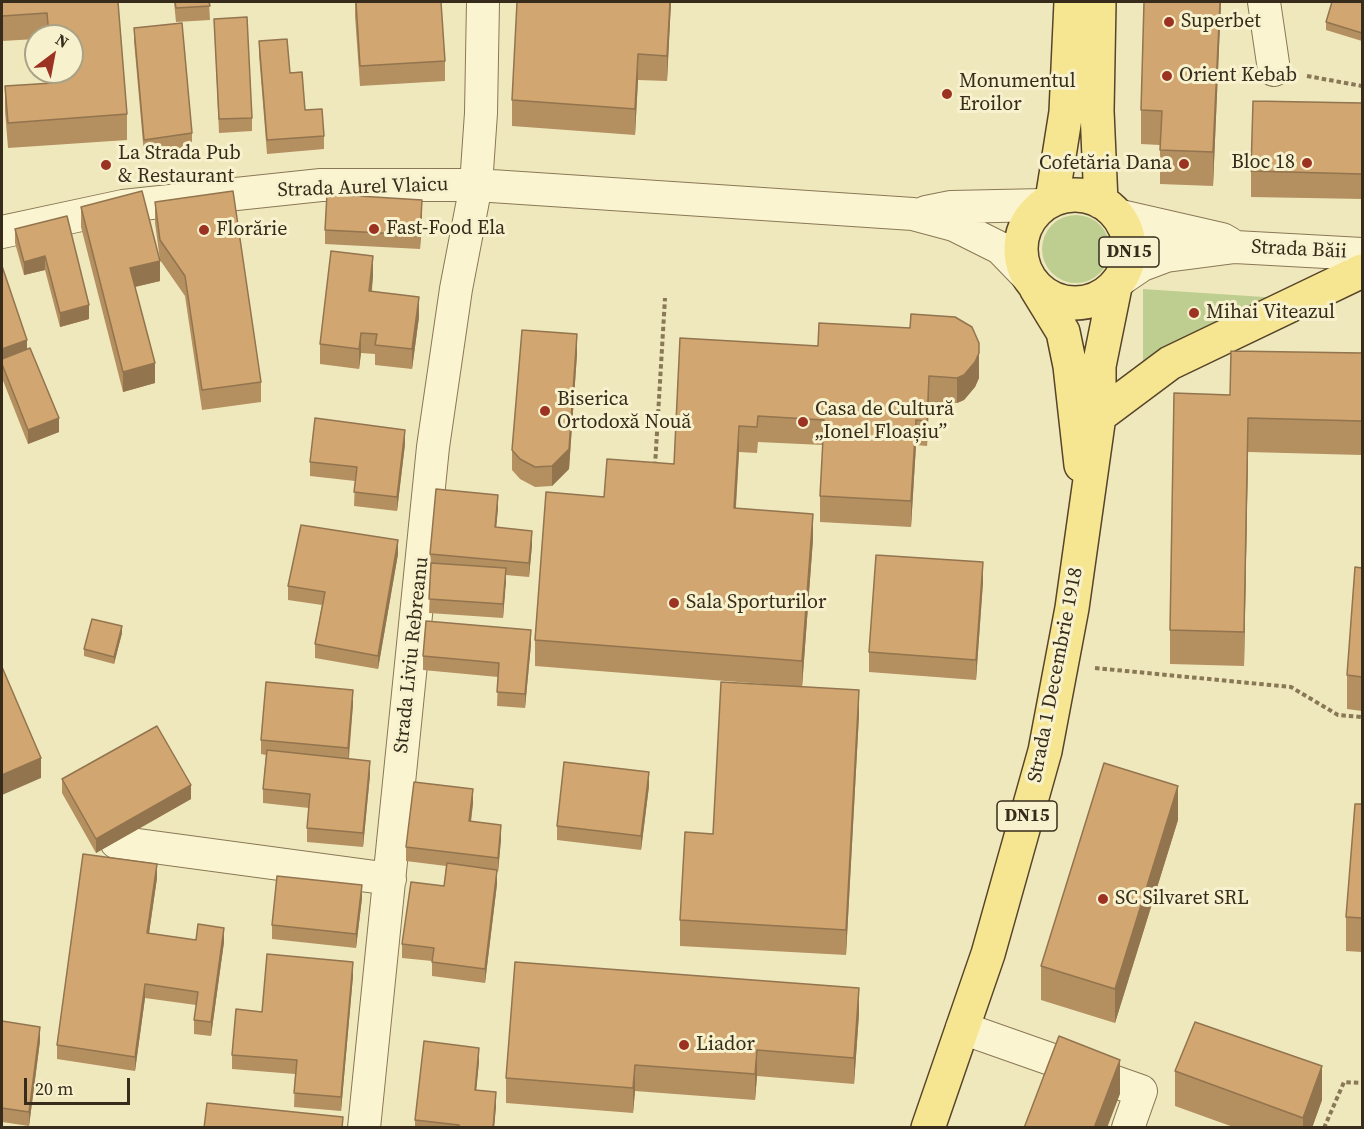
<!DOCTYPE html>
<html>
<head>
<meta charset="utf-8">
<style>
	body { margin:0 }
	#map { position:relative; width:1364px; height:1129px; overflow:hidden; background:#f0e8bd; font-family:"Source Serif 4",serif }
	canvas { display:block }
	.frame { position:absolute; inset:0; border:3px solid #372c1b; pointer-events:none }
	.north { position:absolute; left:24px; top:24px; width:60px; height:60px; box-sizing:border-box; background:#f7f1cd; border:2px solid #aaa286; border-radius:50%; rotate:32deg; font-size:16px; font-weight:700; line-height:24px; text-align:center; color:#372c1b }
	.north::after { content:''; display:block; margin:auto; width:21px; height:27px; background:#9b3222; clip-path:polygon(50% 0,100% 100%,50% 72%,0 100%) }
	.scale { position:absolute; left:24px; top:1078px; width:106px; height:27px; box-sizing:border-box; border:3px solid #372c1b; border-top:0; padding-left:8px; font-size:18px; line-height:21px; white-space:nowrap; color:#372c1b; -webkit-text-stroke:4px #f7f1cd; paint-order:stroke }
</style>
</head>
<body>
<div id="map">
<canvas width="1364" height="1129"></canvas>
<div class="frame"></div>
<div class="north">N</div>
<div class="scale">20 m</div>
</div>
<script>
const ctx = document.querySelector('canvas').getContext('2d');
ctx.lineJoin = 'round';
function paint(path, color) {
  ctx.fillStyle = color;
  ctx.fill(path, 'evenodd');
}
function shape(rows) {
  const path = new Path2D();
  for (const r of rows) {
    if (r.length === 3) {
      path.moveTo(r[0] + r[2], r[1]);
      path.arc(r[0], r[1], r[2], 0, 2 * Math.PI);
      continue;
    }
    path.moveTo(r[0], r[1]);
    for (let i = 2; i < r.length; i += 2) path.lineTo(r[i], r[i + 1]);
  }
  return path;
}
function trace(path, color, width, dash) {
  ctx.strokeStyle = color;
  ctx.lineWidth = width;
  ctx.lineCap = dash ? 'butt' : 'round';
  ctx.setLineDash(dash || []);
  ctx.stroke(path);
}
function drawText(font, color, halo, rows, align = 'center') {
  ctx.font = font + ' "Source Serif 4",serif';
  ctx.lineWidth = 6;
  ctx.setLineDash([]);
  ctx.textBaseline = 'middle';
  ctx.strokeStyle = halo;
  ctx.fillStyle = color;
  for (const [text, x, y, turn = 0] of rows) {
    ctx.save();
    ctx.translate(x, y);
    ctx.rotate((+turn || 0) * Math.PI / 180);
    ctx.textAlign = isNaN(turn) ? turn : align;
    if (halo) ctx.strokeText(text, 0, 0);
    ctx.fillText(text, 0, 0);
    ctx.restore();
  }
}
paint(shape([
	[1076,249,34],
	[1143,289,1279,298,1143,361]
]), '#bece90');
const minor = shape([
	[1264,2,1274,70],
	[926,212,951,207,1044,205],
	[1117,215,1222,239,1229,243],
	[2,232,123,206,321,185,476,185,913,214,954,225,1000,248,1029,278],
	[1120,280,1142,265,1166,256,1235,247,1362,254],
	[116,842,390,879],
	[962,1028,1141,1091,1128,1128],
	[364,1128,433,447,456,289,476,185,481,113,483,2]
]);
const primary = shape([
	[1099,2,1097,111,1101,202],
	[1075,249,54],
	[1052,200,1066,112,1071,2],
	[1036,288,1063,332,1070,366,1081,465],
	[1099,416,1170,363,1362,271],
	[928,1128,988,954,1045,751,1072,608,1099,416,1099,366,1115,287]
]);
trace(minor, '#897855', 34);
trace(primary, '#56452a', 36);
trace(shape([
	[1307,76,1362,86],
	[655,466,665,298],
	[1095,668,1291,687,1338,715,1362,717],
	[1324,1128,1344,1082,1362,1083]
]), '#897855', 4, [4.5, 3]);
trace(minor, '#fbf4d0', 32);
trace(primary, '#f7e691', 33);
paint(shape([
	[2,2,118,2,127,114,127,140,8,148,5,111,5,86,51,83,50,72,72,72,72,36,36,36,36,39,2,41],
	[174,2,209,2,210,20,176,22],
	[355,2,445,61,445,81,360,86,355,16],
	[671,2,667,81,638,80,635,135,512,126,512,100],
	[1144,2,1221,2,1213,186,1160,184,1160,145,1141,144,1141,110],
	[1362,2,1362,41,1326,30,1326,22],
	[214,19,252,118,252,131,219,133],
	[134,28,192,133,192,147,144,154,134,41],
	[259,41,290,73,305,110,324,136,324,149,267,154,259,55],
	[1362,103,1362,199,1251,197,1251,171],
	[155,202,261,382,261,402,202,410,185,296,160,260,155,223],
	[81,207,160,281,135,287,155,383,123,392,81,227],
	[422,214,420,249,325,244,325,230],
	[67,216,89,319,60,327,45,270,24,275,15,243,15,229],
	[2,266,27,349,59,432,28,444,2,378],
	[373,276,372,291,419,317,412,369,375,365,375,354,361,353,359,369,320,364,320,344],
	[680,338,979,378,975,387,964,400,957,403,929,402,927,446,916,445,911,527,820,522,820,496,823,445,758,442,757,453,739,452,736,508,813,539,802,687,535,666,535,640,604,497,674,464],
	[1362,353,1362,455,1248,452,1244,666,1170,664,1170,630,1230,395],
	[577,354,569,469,552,486,535,487,520,479,512,470,512,450],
	[405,444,397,511,354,506,355,481,310,476,310,462],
	[498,508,496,527,532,545,529,577,506,575,503,618,429,613,431,568,430,554],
	[398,554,378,669,315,658,315,644,322,605,288,600,288,586],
	[1362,568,1362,711,1347,709,1347,675],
	[983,582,976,680,869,672,869,652],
	[122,633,114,664,84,656,84,649],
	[531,644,525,708,497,706,498,677,423,670,423,656],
	[353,704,349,759,370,775,363,847,307,842,307,828,309,808,263,803,263,789,266,755,261,754,261,740],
	[859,715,846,955,680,946,680,920,713,834],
	[62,779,191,799,96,853,62,793],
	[649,786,641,850,557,840,557,826],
	[473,803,471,822,501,839,498,872,497,871,497,884,485,983,432,976,432,961,402,958,402,944,444,886,446,866,406,861,406,847],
	[1362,804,1362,952,1346,951,1346,917],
	[1178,820,1115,1023,1041,1000,1041,966],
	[157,878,149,933,196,940,224,942,211,1036,194,1034,194,1020,196,1005,145,998,135,1071,57,1059,57,1045],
	[362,898,356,948,272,939,272,925],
	[353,976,341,1111,294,1107,295,1074,232,1069,232,1055,262,1012],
	[859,1014,854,1084,757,1076,755,1100,635,1091,633,1113,506,1103,506,1078],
	[2,1021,40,1041,29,1126,2,1122],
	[479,1062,476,1090,496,1106,494,1128,415,1128,415,1120],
	[1175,1071,1322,1100,1312,1128,1236,1128,1175,1106]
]), '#b48f60');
paint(shape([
	[670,2,671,2,667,81,667,56],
	[1220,2,1221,2,1213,186,1213,152],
	[638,54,638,80,635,135,635,109],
	[422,200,422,214,420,249,420,235],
	[45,256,45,270,24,275,24,262],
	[373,256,373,276,369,311,369,291],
	[160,261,160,281,130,288,130,268],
	[419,297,419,317,412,369,412,349],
	[89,305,89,319,60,327,60,313],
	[361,333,361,353,359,369,359,349],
	[577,334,577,354,569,469,552,486,552,466],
	[27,340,27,354,2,363,2,349],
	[979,343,979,378,975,387,964,400,957,403,957,378],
	[155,363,155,383,123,392,123,372],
	[929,376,929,402,927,446,927,421],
	[59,418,59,432,28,444,28,430],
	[1248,418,1248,452,1244,666,1244,632],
	[916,420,916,445,911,527,911,501],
	[739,426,739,452,734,533,734,508],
	[405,430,405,444,397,511,397,497],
	[498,495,498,508,495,541,495,527],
	[813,514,813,539,802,687,802,661],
	[532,531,532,545,529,577,529,563],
	[398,540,398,554,378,669,378,656],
	[983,562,983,582,976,680,976,660],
	[506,568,506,582,503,618,503,604],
	[122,626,122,633,114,664,114,657],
	[531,630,531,644,525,708,525,694],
	[353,690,353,704,348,762,348,748],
	[859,690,859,715,846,955,846,930],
	[41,758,41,778,2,795,2,775],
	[370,761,370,775,363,847,363,833],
	[649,772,649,786,641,850,641,836],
	[191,785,191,799,96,853,96,839],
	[1178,786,1178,820,1115,1023,1115,989],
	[473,789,473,803,469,835,469,821],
	[501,825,501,839,498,872,498,858],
	[157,864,157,878,147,947,147,933],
	[497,870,497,884,485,983,485,969],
	[362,885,362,898,356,948,356,934],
	[224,928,224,942,211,1036,211,1022],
	[353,962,353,976,341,1111,341,1097],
	[145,984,145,998,135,1071,135,1057],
	[859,988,859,1014,854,1084,854,1058],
	[40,1027,40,1041,29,1126,29,1112],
	[479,1048,479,1062,475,1104,475,1090],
	[757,1050,757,1076,755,1100,755,1074],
	[1120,1060,1120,1094,1107,1128,1094,1128],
	[635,1065,635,1091,633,1113,633,1088],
	[1322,1066,1322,1100,1312,1128,1303,1128,1303,1118],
	[496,1092,496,1106,494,1128,493,1128]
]), '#92744e');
const building = shape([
	[2,2,118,2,127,114,8,123,5,86,53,83,52,72,72,72,72,36,49,36,47,13,2,16,2,2],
	[175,2,209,2,210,6,176,8,175,2],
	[356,2,441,2,445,61,360,66,356,2],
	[517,2,670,2,667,56,638,54,635,109,512,100,517,2],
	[1144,2,1220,2,1213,152,1160,150,1162,111,1141,110,1144,2],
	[1332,2,1362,2,1362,33,1326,22,1332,2],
	[247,17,252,118,219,119,214,19,247,17],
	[182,23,192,133,144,140,134,28,182,23],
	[287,39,290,73,302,72,305,110,322,109,324,136,267,140,259,41,287,39],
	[1253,101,1362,103,1362,174,1251,171,1253,101],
	[142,191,160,261,130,268,155,363,123,372,81,207,142,191],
	[233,191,261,382,202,390,185,276,160,240,155,202,233,191],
	[327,194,422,200,420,235,325,230,327,194],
	[67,216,89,305,60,313,45,256,24,262,15,229,67,216],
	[331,251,373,256,369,291,419,297,412,349,375,345,377,334,361,333,359,349,320,344,331,251],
	[2,266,27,340,2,349,2,266],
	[911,314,955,317,972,327,979,343,979,353,975,362,964,375,957,378,929,376,927,421,916,420,911,501,820,496,824,420,758,416,757,427,739,426,734,508,813,514,802,661,535,640,546,492,604,497,607,459,674,464,680,338,818,346,819,323,910,328,911,314],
	[522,330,577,334,569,449,552,466,535,467,520,459,512,450,522,330],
	[30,348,59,418,28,430,2,364,2,359,30,348],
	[1231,351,1362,353,1362,421,1248,418,1244,632,1170,630,1174,393,1230,395,1231,351],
	[315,418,405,430,397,497,354,492,357,467,310,462,315,418],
	[436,489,498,495,495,527,532,531,529,563,430,554,436,489],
	[301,525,398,540,378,656,315,644,325,592,288,586,301,525],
	[876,555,983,562,976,660,869,652,876,555],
	[431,563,506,568,503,604,429,599,431,563],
	[1355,567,1362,568,1362,677,1347,675,1355,567],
	[92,619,122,626,114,657,84,649,92,619],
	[426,621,531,630,525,694,497,692,499,663,423,656,426,621],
	[2,667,41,758,2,775,2,667],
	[266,682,353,690,348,748,261,740,266,682],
	[721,682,859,690,846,930,680,920,685,832,713,834,721,682],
	[157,726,191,785,96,839,62,779,157,726],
	[267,750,370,761,363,833,307,828,310,794,263,789,267,750],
	[564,762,649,772,641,836,557,826,564,762],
	[1104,763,1178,786,1115,989,1041,966,1104,763],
	[414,782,473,789,469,821,501,825,498,858,406,847,414,782],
	[1355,804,1362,804,1362,918,1346,917,1355,804],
	[83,854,157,864,147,933,196,940,198,924,224,928,211,1022,194,1020,198,992,145,984,135,1057,57,1045,83,854],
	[447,863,497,870,485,969,432,962,434,948,402,944,411,882,444,886,447,863],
	[277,876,362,885,356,934,272,925,277,876],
	[267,954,353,962,341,1097,294,1093,297,1060,232,1055,236,1009,262,1012,267,954],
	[515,962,859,988,854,1058,757,1050,755,1074,635,1065,633,1088,506,1078,515,962],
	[2,1021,40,1027,29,1112,2,1108,2,1021],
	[1195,1022,1322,1066,1303,1118,1175,1071,1195,1022],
	[1059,1036,1120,1060,1094,1128,1024,1128,1059,1036],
	[424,1041,479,1048,475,1090,496,1092,493,1128,459,1128,459,1125,415,1120,424,1041],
	[207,1103,343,1117,342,1128,204,1128,207,1103]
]);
paint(building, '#d1a670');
trace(building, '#92744e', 1.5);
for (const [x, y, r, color] of [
	[1169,22,6,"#9b3222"],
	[1167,76,6,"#9b3222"],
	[947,94,6,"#9b3222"],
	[1307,163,6,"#9b3222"],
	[1184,164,6,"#9b3222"],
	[106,165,6,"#9b3222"],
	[374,229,6,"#9b3222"],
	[204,230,6,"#9b3222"],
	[1194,313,6,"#9b3222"],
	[545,411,6,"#9b3222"],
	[803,422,6,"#9b3222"],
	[674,603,6,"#9b3222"],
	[1103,899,6,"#9b3222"],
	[684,1045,6,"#9b3222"]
]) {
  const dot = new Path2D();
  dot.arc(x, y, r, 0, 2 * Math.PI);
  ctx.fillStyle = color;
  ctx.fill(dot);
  trace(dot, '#f7f1cd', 2);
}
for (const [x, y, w] of [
	[1129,252,60],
	[1027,816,60]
]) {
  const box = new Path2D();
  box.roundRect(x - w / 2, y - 15, w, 30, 4.5);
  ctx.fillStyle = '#f7f1cd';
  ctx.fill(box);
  trace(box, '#372c1b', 1.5);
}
drawText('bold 18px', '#372c1b', null, [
	["DN15",1129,252],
	["DN15",1027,816]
]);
drawText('20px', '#372c1b', '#f7f1cd', [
	["Superbet",1181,22],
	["Orient Kebab",1179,76],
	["Monumentul",959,82],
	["Eroilor",959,105],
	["La Strada Pub",118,154],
	["& Restaurant",118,177],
	["Bloc 18",1295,163,"right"],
	["Cofetăria Dana",1172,164,"right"],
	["Fast-Food Ela",386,229],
	["Florărie",216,230],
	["Mihai Viteazul",1206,313],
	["Biserica",557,400],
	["Ortodoxă Nouă",557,423],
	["Casa de Cultură",815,410],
	["„Ionel Floașiu”",815,433],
	["Sala Sporturilor",686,603],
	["SC Silvaret SRL",1115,899],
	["Liador",696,1045]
], 'left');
drawText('20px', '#372c1b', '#f7f1cd', [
	["Strada Aurel Vlaicu",363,188,-2],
	["Strada Băii",1299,250,3],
	["Strada Liviu Rebreanu",412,655,-84],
	["Strada 1 Decembrie 1918",1056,675,-79]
]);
</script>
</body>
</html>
